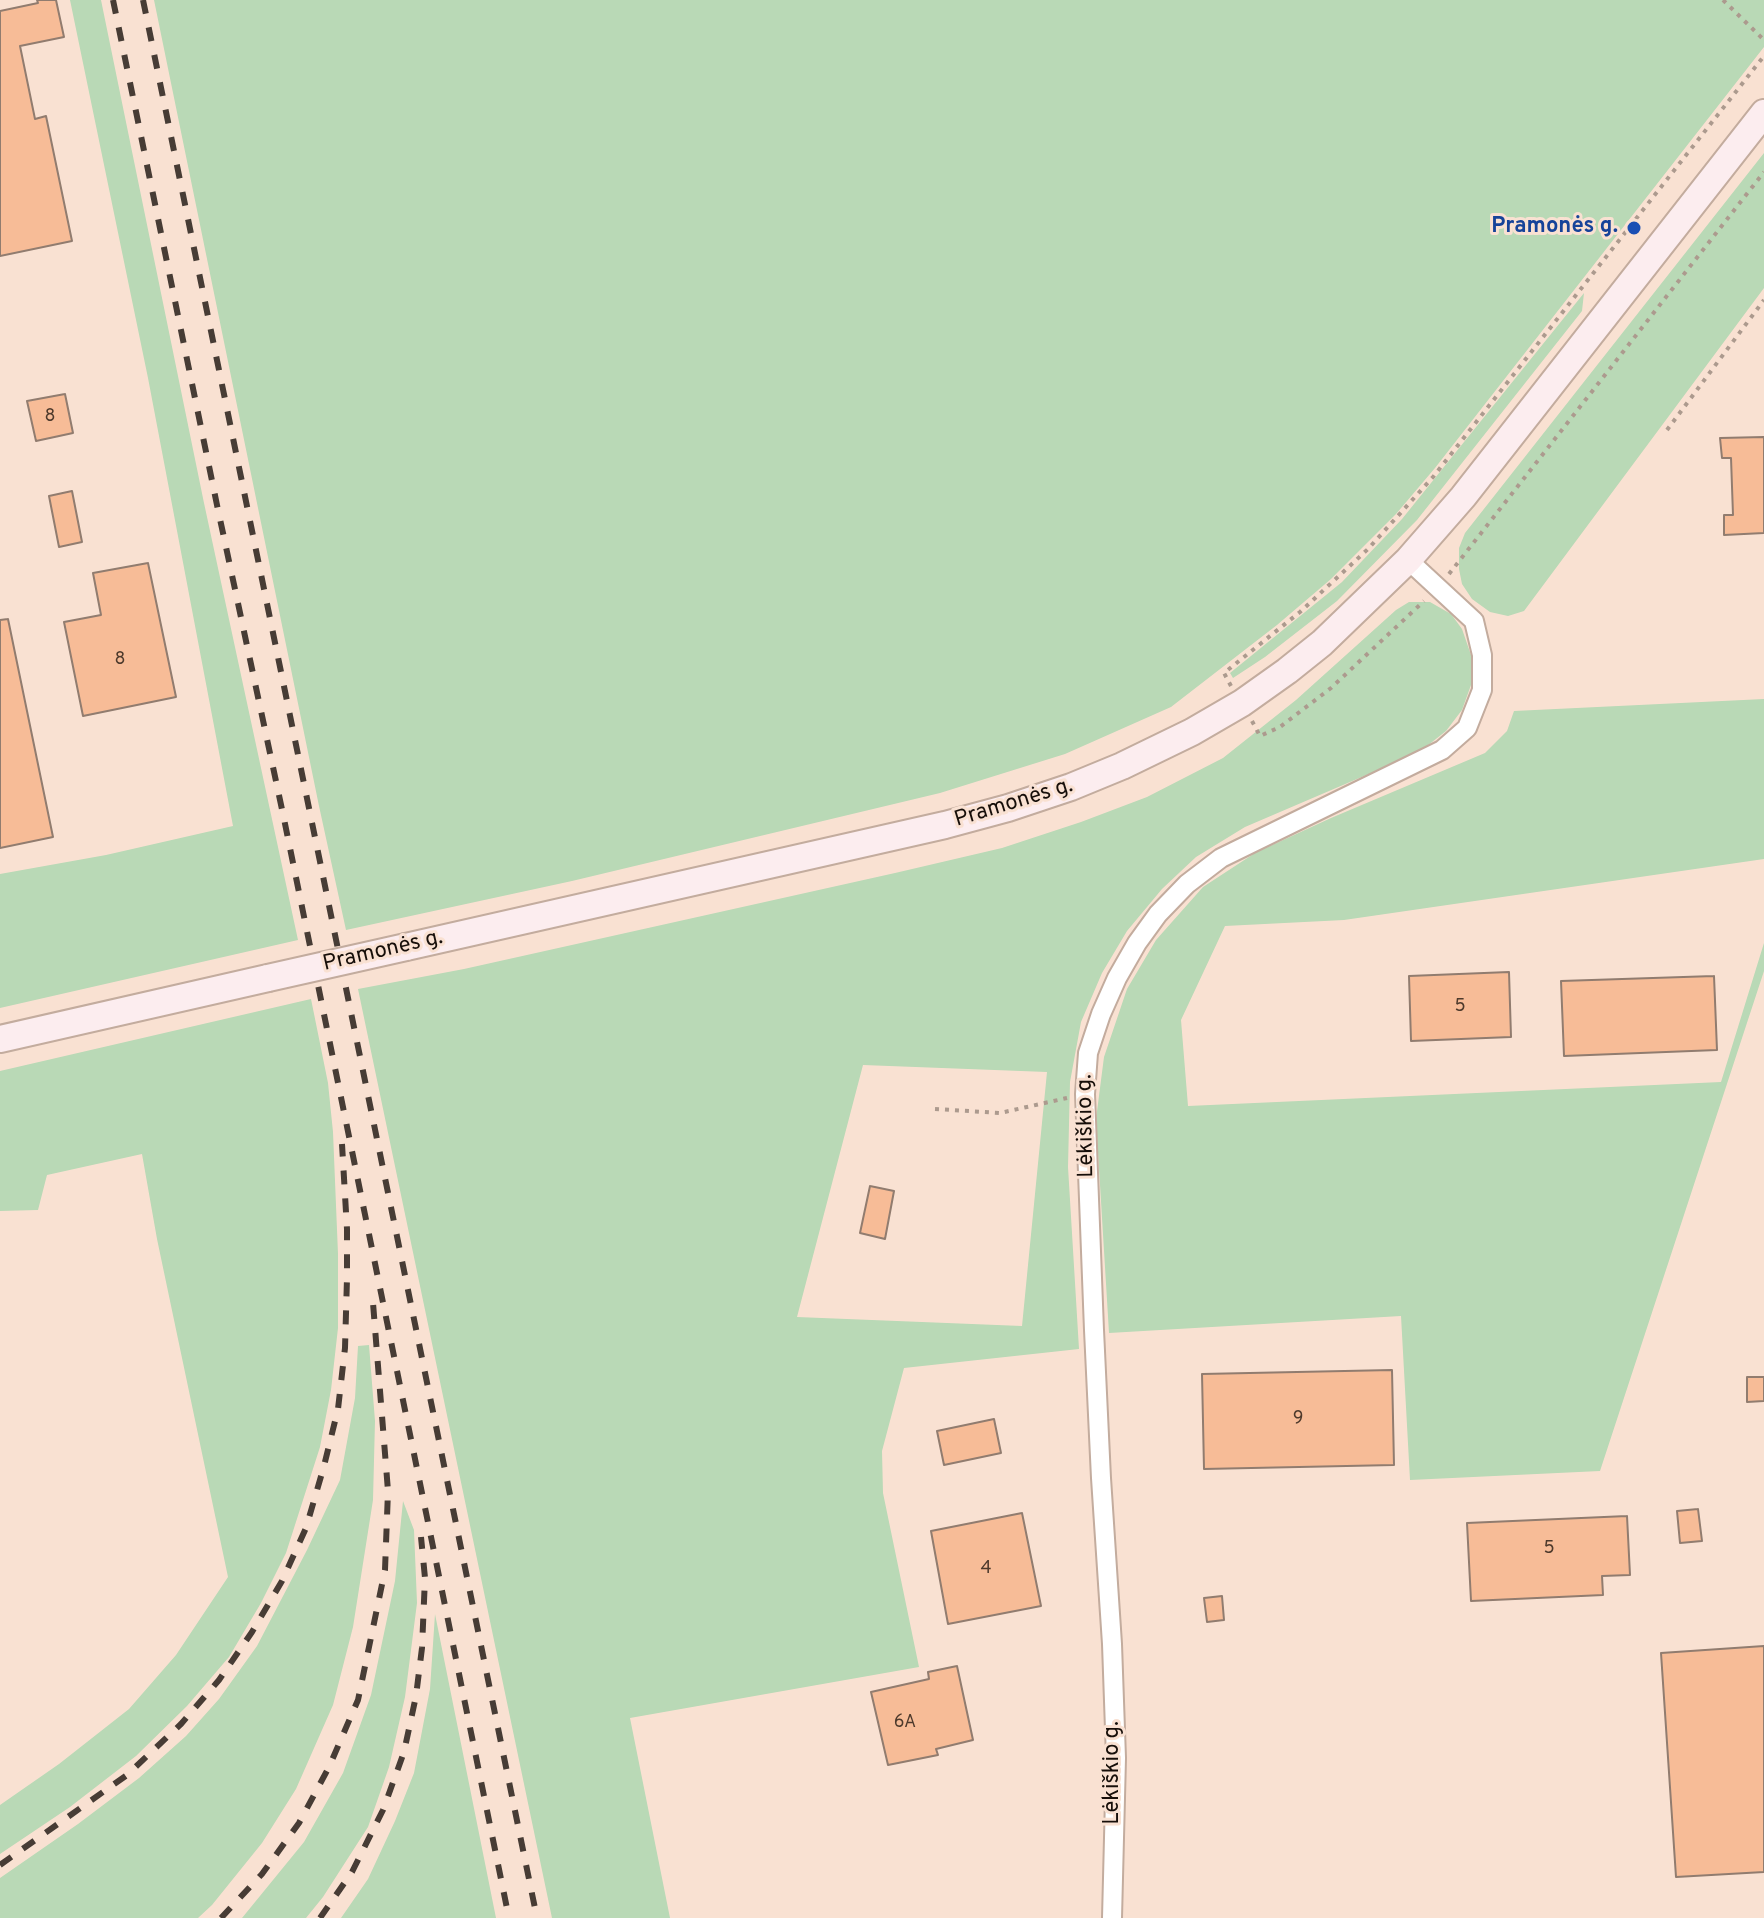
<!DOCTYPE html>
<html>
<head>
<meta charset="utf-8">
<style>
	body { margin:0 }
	canvas { display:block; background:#f9e1d2 }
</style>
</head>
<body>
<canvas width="1764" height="1918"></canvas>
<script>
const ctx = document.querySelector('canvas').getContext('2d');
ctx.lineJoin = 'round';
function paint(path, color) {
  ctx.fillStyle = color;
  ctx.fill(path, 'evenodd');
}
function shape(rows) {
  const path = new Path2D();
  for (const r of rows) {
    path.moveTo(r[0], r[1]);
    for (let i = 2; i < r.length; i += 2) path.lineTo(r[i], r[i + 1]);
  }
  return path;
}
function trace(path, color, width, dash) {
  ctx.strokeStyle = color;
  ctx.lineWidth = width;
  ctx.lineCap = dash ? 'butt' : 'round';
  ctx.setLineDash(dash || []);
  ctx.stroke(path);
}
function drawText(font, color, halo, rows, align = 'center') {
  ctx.font = font + ' Overpass,sans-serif';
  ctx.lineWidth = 6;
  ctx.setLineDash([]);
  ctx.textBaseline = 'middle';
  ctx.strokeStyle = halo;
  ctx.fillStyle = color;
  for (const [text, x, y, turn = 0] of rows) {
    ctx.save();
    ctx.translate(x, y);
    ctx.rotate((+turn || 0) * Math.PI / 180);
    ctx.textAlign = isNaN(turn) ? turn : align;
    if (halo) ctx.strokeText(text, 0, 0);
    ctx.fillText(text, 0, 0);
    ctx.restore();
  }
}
paint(shape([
	[70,0,101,0,204,503,298,940,0,1008,0,874,106,855,233,826,148,378],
	[154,0,1764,0,1764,47,1435,468,1396,514,1331,579,1277,625,1171,707,1065,754,940,793,572,881,346,930,319,806],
	[1764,153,1764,288,1524,611,1508,616,1490,612,1472,599,1462,584,1459,569,1459,548,1465,533],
	[1584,293,1582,311,1417,520,1337,601,1265,657,1233,678,1230,673,1342,582,1402,519],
	[1409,602,1430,602,1451,614,1462,629,1471,655,1471,685,1462,710,1446,731,1427,746,1378,770,1245,827,1196,857,1162,889,1127,931,1102,973,1081,1022,1070,1082,1068,1167,1079,1349,904,1368,882,1451,883,1493,919,1667,630,1718,670,1918,552,1918,358,989,464,969,895,873,1002,848,1081,822,1147,797,1223,758,1296,700,1396,610],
	[863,1065,1047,1072,1022,1326,797,1317],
	[1764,699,1764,859,1344,920,1225,926,1181,1020,1188,1106,1721,1082,1764,943,1764,971,1600,1471,1410,1480,1401,1316,1109,1333,1096,1119,1104,1057,1127,989,1156,940,1203,887,1255,853,1331,818,1485,753,1507,731,1514,711],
	[311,999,328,1083,333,1132,338,1254,338,1328,331,1390,320,1447,286,1553,261,1603,229,1657,187,1706,136,1756,70,1807,0,1854,0,1805,59,1764,129,1709,176,1655,228,1577,157,1239,142,1154,47,1175,38,1210,0,1211,0,1071],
	[369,1345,375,1421,373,1500,353,1627,333,1705,296,1789,262,1843,212,1905,198,1918,0,1918,0,1878,78,1824,139,1778,186,1736,219,1699,257,1646,307,1550,340,1480,355,1398,358,1346],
	[403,1501,414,1530,417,1603,405,1697,389,1767,368,1827,323,1897,306,1918,242,1918,304,1842,343,1773,371,1695,395,1581],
	[435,1614,496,1918,341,1918,368,1879,395,1821,414,1773,430,1689]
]), '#b9d9b6');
const building = shape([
	[37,0,56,0,64,37,20,46,35,119,46,116,72,241,0,256,0,11,38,3,37,0],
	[65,394,73,433,36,441,27,401,65,394],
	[1764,437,1764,533,1724,535,1724,515,1733,515,1731,458,1722,458,1720,438,1764,437],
	[72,491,82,542,59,547,49,496,72,491],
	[148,563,176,697,83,716,64,622,101,615,93,573,148,563],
	[8,619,53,837,0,848,0,620,8,619],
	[1509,972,1511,1037,1411,1041,1409,976,1509,972],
	[1714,976,1717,1050,1564,1056,1561,981,1714,976],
	[870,1186,894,1191,885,1239,860,1233,870,1186],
	[1392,1370,1394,1465,1204,1469,1202,1374,1392,1370],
	[1747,1377,1764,1377,1764,1401,1747,1402,1747,1377],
	[994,1419,1001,1453,944,1465,937,1431,994,1419],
	[1698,1509,1702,1541,1680,1543,1677,1511,1698,1509],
	[1022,1513,1041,1606,948,1624,931,1531,1022,1513],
	[1627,1516,1630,1575,1602,1576,1603,1595,1471,1601,1467,1523,1627,1516],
	[1222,1596,1224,1620,1207,1622,1204,1598,1222,1596],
	[1764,1646,1764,1872,1676,1877,1661,1653,1764,1646],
	[957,1666,973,1740,936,1749,938,1755,888,1765,871,1692,929,1679,928,1672,957,1666]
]);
paint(building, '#f7bc97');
trace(building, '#917c6f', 2);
const minor = shape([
	[1112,1918,1116,1758,1112,1644,1101,1478,1094,1330,1085,1094,1088,1053,1101,1014,1117,978,1137,943,1158,914,1187,884,1221,858,1442,750,1467,728,1482,690,1482,655,1474,621,1408,560]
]);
const secondary = shape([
	[406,947,945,825,1008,808,1071,787,1122,766,1192,732,1242,703,1287,671,1322,643,1408,560,1463,497,1764,113],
	[0,1039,268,978]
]);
trace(minor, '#c3ac9e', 22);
trace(secondary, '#c3ac9e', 30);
trace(shape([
	[1723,0,1764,40],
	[1667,430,1764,300],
	[1449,574,1764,172],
	[1231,686,1224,673,1300,612,1368,549,1433,477,1764,56],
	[1252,721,1260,736,1280,727,1331,688,1424,601],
	[935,1109,1000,1113,1067,1098]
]), '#ac9a8e', 4, [4, 6]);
trace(minor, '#fff', 18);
trace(secondary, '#fcedef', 26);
trace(shape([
	[113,0,217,505,283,814,509,1918],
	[143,0,537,1918],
	[0,1865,127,1775,181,1724,219,1680,252,1632,282,1581,306,1528,324,1466,338,1409,345,1348,347,1278,347,1229,342,1144],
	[221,1918,262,1874,299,1823,329,1767,358,1700,385,1570,388,1491,373,1303],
	[320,1918,352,1872,383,1810,404,1752,416,1696,422,1648,425,1578,421,1537]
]), '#473c35', 6, [14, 14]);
const secondaryBridge = shape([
	[268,978,406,947]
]);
trace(secondaryBridge, '#c3ac9e', 30, []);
trace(secondaryBridge, '#fcedef', 26);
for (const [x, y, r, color] of [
	[1634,228,8,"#1a4fb4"]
]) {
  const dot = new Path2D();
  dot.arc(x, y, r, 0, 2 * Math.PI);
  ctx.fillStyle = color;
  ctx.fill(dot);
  trace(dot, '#f9e1d2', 3);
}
drawText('18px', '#4e3a2c', null, [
	["8",50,417],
	["8",120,660],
	["5",1460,1007],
	["9",1298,1419],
	["5",1549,1549],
	["4",986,1569],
	["6A",905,1723]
]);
drawText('bold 22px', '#164399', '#f9e1d2', [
	["Pramonės g.",1618,228]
], 'right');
drawText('22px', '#160e09', '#f9e1d2', [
	["Pramonės g.",1014,804,-17],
	["Pramonės g.",383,952,-13],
	["Lėkiškio g.",1087,1126,-91],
	["Lėkiškio g.",1114,1773,-90]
]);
</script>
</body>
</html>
